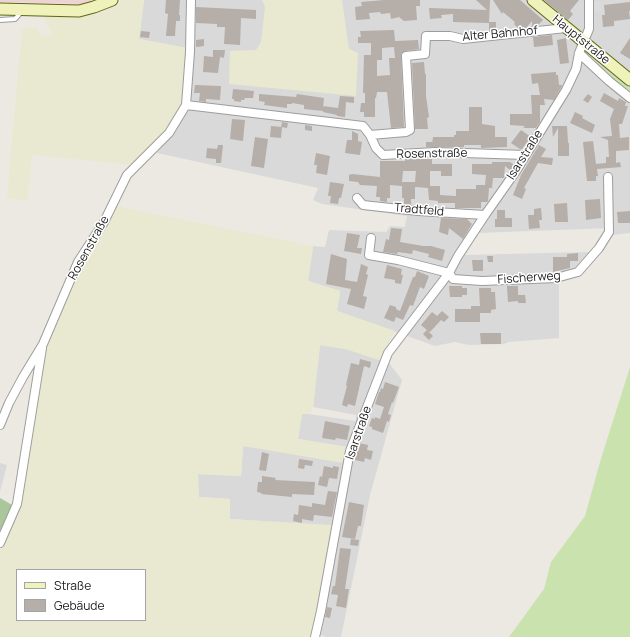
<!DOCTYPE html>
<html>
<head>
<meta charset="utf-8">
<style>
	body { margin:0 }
	#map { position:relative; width:630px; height:637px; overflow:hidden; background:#ece9e3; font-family:Manrope,sans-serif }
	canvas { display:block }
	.legend { position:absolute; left:16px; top:569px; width:130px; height:52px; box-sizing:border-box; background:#fff; border:1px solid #a4a4a4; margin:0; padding:5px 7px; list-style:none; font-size:12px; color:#1c1c1c }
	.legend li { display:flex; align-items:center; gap:8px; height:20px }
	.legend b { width:20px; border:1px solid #a4a4a4 }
</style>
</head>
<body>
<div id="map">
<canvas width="630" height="637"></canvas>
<ul class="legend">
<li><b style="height:5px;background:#f0f2bc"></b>Straße</li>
<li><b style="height:11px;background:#b5aea9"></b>Gebäude</li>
</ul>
</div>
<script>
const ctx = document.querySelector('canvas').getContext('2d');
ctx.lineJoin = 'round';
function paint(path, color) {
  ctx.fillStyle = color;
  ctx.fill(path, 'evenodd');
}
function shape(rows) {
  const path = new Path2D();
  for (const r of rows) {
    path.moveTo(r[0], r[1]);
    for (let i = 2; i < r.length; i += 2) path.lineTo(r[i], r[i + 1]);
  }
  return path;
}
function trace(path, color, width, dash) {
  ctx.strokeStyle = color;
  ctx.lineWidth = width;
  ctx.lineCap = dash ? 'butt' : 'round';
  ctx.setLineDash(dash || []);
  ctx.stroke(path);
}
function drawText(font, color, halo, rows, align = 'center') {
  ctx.font = font + ' Manrope,sans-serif';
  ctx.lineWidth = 3;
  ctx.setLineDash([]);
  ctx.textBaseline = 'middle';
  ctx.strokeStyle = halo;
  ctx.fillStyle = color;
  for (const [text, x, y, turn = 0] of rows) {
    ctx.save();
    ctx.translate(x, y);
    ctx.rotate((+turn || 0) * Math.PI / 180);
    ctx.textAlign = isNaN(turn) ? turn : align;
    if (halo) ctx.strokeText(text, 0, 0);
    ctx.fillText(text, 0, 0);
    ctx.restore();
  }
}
paint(shape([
	[144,0,630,0,630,233,612,235,611,228,479,233,465,255,589,252,573,270,559,276,559,338,509,342,504,344,469,345,455,342,435,346,337,311,340,291,308,281,313,246,325,247,329,230,386,232,390,226,405,227,407,216,322,204,313,200,318,188,157,153,175,130,186,112,193,49,139,39],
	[320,345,346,349,389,363,402,380,370,495,341,637,326,637,321,635,340,527,230,519,229,499,199,497,198,474,241,476,243,446,258,448,347,447,298,439,302,413,356,421,356,415,313,407],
	[0,463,7,465,0,492]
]), '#dad9d9');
paint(shape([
	[0,0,97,0,82,4,0,2]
]), '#ecd4d4');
paint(shape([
	[123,0,144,0,139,39,186,48,182,104,164,133,133,165,32,155,27,201,7,198,22,29,36,28,43,36,52,35,44,17,81,17,103,12],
	[262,0,342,0,349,49,358,53,356,96,229,84,230,51,256,50,261,42,265,7],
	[115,206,313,246,308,281,340,291,337,311,395,331,379,360,346,349,320,345,313,407,309,414,302,414,298,439,347,447,343,463,243,446,241,476,198,474,199,497,230,499,230,519,333,525,312,637,0,637,0,552,17,510,37,408,47,345,80,265],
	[17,570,145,570,145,620,17,620]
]), '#e8e9d0');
paint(shape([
	[590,57,630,88,630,93,617,84,593,62],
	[630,367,630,637,509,637,544,589,551,562,585,516,600,462]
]), '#c9e2ae');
paint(shape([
	[0,498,12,505,0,532]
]), '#aac79c');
paint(shape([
	[593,1,600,1,601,11,594,12]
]), '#dcdcdc');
paint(shape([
	[166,0,180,0,179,15,180,15,180,21,176,21,175,36,166,36,168,14,165,13],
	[384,0,420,0,420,6,416,6,417,20,404,21,399,17,391,19,390,13,381,14,380,12,369,13,370,19,356,20,355,7,362,6,361,2],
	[476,0,490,0,489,22,496,22,496,30,489,31,489,23,453,22,453,14,441,15,442,18,430,19,429,8,487,10],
	[493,0,520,0,543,20,538,25,532,26,532,21,527,27,518,28,514,24,515,22,503,12,502,14],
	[544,0,579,0,570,11,573,14,568,20],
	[630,2,630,11,629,11,630,19,614,21,614,26,603,27,602,15,605,15,604,5],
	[196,7,256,10,256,19,241,18,240,45,224,44,225,27,217,27,217,24,196,23],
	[394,30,395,41,418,40,419,49,405,51,401,54,404,127,391,128,387,92,377,92,376,98,375,98,375,117,364,117,364,112,360,112,361,103,365,103,365,93,363,93,364,55,371,55,371,43,358,43,358,37,361,37,360,31],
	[394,47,395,58,389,58,390,75,377,76,377,60,382,60,382,48],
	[141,31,150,32,149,38,140,37],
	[552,35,553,45,534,47,533,37],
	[566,38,569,63,560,64,557,40],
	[630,38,630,59,620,53],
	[204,39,204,46,196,47,196,40],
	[213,50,225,50,224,58,220,57,218,73,203,72,204,56,213,57],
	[424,62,425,74,426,74,426,96,429,117,427,118,428,129,415,129,412,63],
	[556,72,556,75,558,75,559,85,562,85,562,86,554,100,544,99,545,105,540,105,540,122,536,128,523,128,525,126,510,125,510,114,532,114,531,95,540,95,538,83,532,84,531,74],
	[195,85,221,86,220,100,206,99,206,102,199,101,200,93,194,93],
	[233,89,254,91,253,98,245,98,244,100,241,100,241,102,234,101,234,99,232,99],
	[604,93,618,101,619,98,626,102,625,106,628,106,622,124,619,124,620,138,629,137,629,150,616,151,616,163,620,162,621,167,597,169,598,176,596,176,596,181,587,181,583,142,593,141,596,164,606,163,606,157,609,157,608,140,600,137,612,136,610,119,614,109,600,101],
	[259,94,296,97,297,94,324,98,323,108,323,106,338,108,340,96,354,97,354,103,346,102,345,117,337,116,337,115,323,112,323,111,304,109,304,105,292,103,292,104,287,104,287,108,264,105,265,102,259,101],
	[588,94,592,97,588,103,583,100],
	[469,107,482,107,482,124,495,126,495,137,507,137,507,147,481,148,481,145,464,145,464,147,426,147,426,142,432,142,432,144,433,137,454,137,454,135,456,135,456,131,469,131],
	[575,112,583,116,582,118,595,125,592,133,570,123],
	[232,119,245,120,243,141,230,139],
	[282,122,288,123,287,128,281,127],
	[305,125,312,126,312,131,305,130],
	[271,126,282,127,281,138,270,137],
	[552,126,567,126,568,143,569,143,569,156,558,156,558,128,553,137],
	[521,130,531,137,522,149,520,149,511,143],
	[352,131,358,134,358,141,362,142,360,155,345,153,347,140,352,140],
	[255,137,268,139,264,168,251,166],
	[218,145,223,145,221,163,216,163,216,159,206,158,207,148,217,149],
	[539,145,546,149,541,157,553,158,552,165,538,163,524,188,526,189,522,199,513,195,521,175],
	[316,153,330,156,327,175,316,173,317,165,314,165],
	[405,159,432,159,432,164,452,164,452,176,441,176,441,171,430,171,430,186,440,186,440,195,456,196,456,189,476,189,476,185,485,185,486,175,472,174,472,164,492,164,492,162,510,162,514,165,510,170,505,166,504,178,493,178,492,188,489,188,488,201,487,202,481,202,481,208,455,208,455,203,438,203,438,201,429,200,428,188,415,187,415,199,411,199,411,205,404,204,404,198,402,198,402,186,390,185,390,198,387,198,387,202,380,201,380,197,376,197,377,186,360,185,358,182,349,181,349,175,352,174,380,177,380,161,405,161],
	[403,171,416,171,415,182,402,182],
	[330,182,344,184,341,198,339,198,338,204,330,203,331,196,328,196],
	[600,199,601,218,586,220,585,200],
	[567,203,568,222,555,222,554,204],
	[541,208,542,220,539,220,540,228,529,229,528,215,534,215,534,209],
	[497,210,505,210,505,218,512,218,512,227,495,227,495,219,497,219],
	[630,211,630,223,618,223,617,212],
	[441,218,467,219,472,224,463,239,449,228,448,235,439,232],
	[391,228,402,229,400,242,423,246,431,246,445,250,442,261,428,257,429,254,413,250,412,254,398,252,397,254,383,252,386,239,389,240],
	[347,233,360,235,357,248,362,248,361,254,344,251],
	[578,253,578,261,570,261,570,268,553,272,553,257,567,257,567,254],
	[331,254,347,259,345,280,357,282,361,264,368,267,366,274,368,275,363,296,367,297,364,309,347,304,351,289,326,284],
	[487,256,493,256,493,262,488,262],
	[472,260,483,260,483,271,473,271],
	[387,265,402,269,401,275,403,275,401,284,395,283,395,280,384,278],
	[417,271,429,276,424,289,420,287,413,306,410,305,403,320,396,317,394,322,384,318,390,305,396,307,396,309,400,311,413,277,415,277],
	[449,286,462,286,462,288,467,288,467,295,462,295,462,297,450,297],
	[507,286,518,286,518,295,525,295,526,303,518,303,518,301,508,302],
	[479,288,491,288,491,292,495,292,496,309,491,310,491,313,480,313,480,322,455,322,455,309,471,309,471,306,480,306],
	[442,311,449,317,444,322,441,320,430,332,428,331,433,336,429,340,423,334,427,330,421,325,432,312,437,316],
	[480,333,501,333,501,344,481,344],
	[360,359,371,362,370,368,364,366,355,406,348,404,347,407,342,405,347,386,346,385,351,363,359,365],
	[385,382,399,387,393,403,392,402,388,414,391,415,389,422,387,421,383,433,372,429,372,427,369,426,372,418,375,419,375,417,380,419,384,407,375,404,379,392,380,392,381,388,383,389],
	[325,421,350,426,347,440,336,438,335,440,322,438],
	[359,443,368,445,367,450,373,451,371,460,365,458,364,462,355,460],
	[262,452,269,454,266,471,259,470],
	[299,459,313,461,312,466,305,465,304,469,298,468],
	[324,466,333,468,333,466,339,467,337,479,329,478,327,487,318,485,320,476,322,477],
	[262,476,276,478,275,480,315,482,314,495,292,494,292,497,261,494,262,493,257,492,258,482,262,482],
	[328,491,337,492,332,517,314,515,313,521,302,519,302,523,293,521,294,514,298,515,299,505,312,507,312,503,325,505],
	[349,502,364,505,361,526,358,526,355,539,342,537],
	[351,539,359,540,358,546,350,545],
	[340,548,351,549,345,589,349,589,346,608,336,606,338,595,331,594,333,586,335,586],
	[327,607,332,608,330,618,325,617]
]), '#b5aea9');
const lane = shape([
	[0,20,15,19,22,11]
]);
const street = shape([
	[191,0,190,52,186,105,363,126,370,135,376,148,383,155,435,152,525,155],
	[579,53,609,81,630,98],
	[370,135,406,132,410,130,406,56,425,54,426,36,450,36,463,39,566,28],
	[357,198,363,205,418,211,485,215],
	[371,238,369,255,398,260,449,273],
	[449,273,453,279,482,281,556,278,578,272,599,248,609,232,608,177],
	[0,425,9,403,23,377,43,344,78,262,104,222,127,175,169,133,186,105],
	[0,543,17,504,42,348],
	[315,637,321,611,350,451,388,353,449,273,458,256,485,215,516,171,566,90,576,69,579,53,589,29,589,0]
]);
const secondary = shape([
	[533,0,630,80],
	[0,9,79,11,94,7,112,0]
]);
trace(lane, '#9d9d9d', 6);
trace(street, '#9d9d9d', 10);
trace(secondary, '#5f6610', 13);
trace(lane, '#fff', 4);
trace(street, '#fff', 8);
trace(secondary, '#f0f2bc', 11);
drawText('12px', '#1c1c1c', '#fff', [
	["Alter Bahnhof",500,34,-5],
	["Hauptstraße",581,40,39],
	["Rosenstraße",432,154,-1],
	["Isarstraße",525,155,-58],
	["Tradtfeld",419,210,5],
	["Rosenstraße",89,248,-61],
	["Fischerweg",529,278,-4],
	["Isarstraße",359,433,-71]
]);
</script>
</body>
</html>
